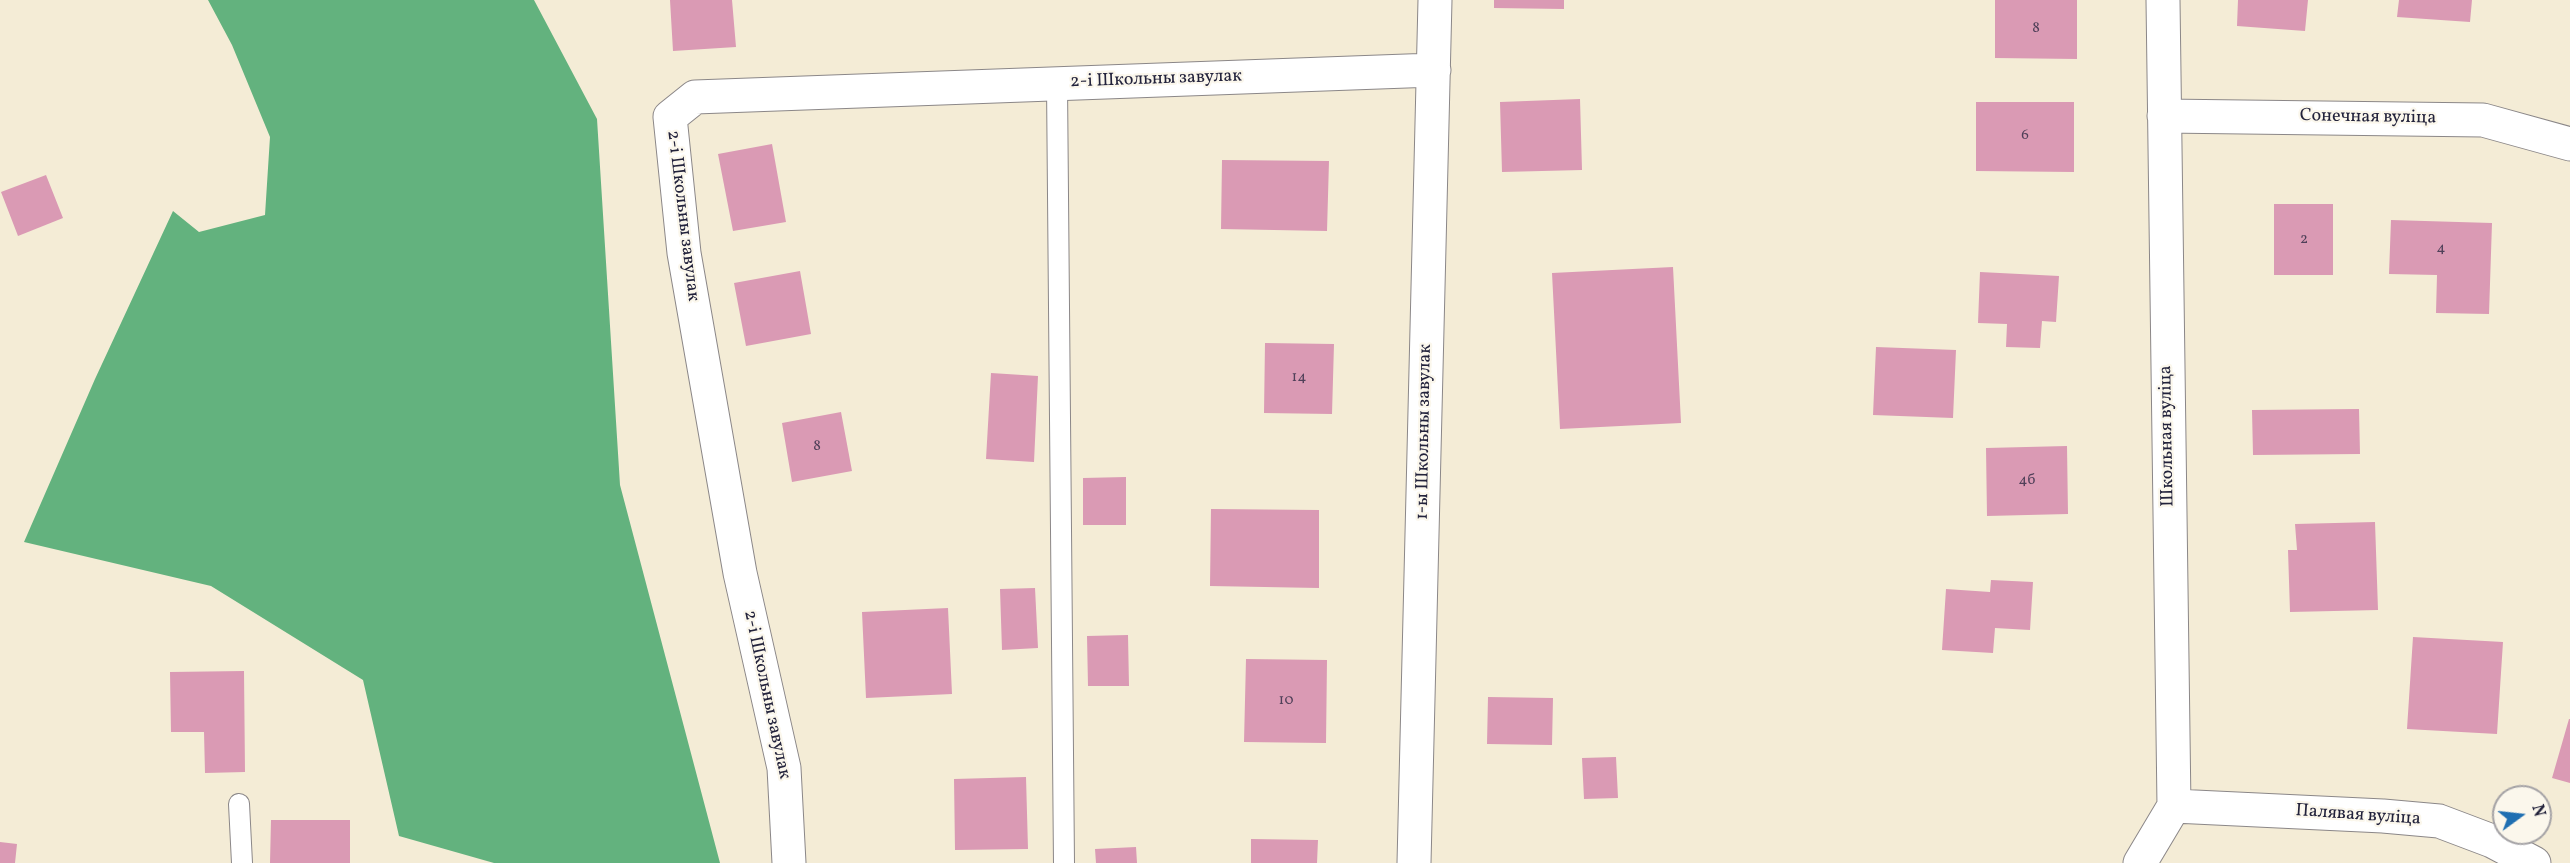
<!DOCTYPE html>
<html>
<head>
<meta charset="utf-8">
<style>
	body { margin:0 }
	#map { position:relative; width:2570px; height:863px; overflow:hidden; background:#f4ecd6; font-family:Vollkorn,serif }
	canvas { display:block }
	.north { position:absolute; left:2492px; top:785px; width:60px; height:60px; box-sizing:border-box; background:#fbf7ec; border:2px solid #a4a2a5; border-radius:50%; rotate:75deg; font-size:16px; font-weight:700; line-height:24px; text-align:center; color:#22223b }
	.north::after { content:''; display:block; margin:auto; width:21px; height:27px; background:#1f6fb2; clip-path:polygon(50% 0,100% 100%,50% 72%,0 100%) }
</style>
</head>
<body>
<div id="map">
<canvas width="2570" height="863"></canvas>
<div class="north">N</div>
</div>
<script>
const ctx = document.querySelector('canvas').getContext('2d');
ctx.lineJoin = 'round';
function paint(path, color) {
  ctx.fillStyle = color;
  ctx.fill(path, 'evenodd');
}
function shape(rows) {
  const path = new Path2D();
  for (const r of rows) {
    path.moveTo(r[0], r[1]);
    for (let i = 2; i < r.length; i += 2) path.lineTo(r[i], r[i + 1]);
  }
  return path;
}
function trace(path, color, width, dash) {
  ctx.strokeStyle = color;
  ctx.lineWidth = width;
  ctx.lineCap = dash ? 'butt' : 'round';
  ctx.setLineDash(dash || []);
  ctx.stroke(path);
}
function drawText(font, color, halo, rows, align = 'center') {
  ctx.font = font + ' Vollkorn,serif';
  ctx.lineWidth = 4.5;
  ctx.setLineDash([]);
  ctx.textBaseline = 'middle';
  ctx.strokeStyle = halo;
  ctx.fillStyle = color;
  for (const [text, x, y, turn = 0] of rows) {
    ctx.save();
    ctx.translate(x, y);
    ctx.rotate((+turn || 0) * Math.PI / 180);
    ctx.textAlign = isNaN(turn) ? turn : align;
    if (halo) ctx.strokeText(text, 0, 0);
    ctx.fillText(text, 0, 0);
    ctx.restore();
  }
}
paint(shape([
	[208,0,534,0,597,119,620,485,720,863,494,863,399,836,363,680,211,586,24,542,95,379,173,211,199,232,265,215,270,137,232,45]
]), '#63b27e');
paint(shape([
	[670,0,732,0,736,47,673,51],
	[1494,0,1564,0,1564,9,1494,8],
	[1995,0,2077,0,2077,59,1995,58],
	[2238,0,2308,0,2305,31,2237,26],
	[2399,0,2472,0,2470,22,2397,17],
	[1580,99,1582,170,1502,172,1500,102],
	[1976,102,2074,102,2074,172,1976,171],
	[772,144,786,222,733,231,718,154],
	[1222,160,1329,161,1327,231,1221,229],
	[46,175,63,218,18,236,1,192],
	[2274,204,2333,204,2333,275,2274,275],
	[2391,220,2492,223,2489,314,2436,313,2437,275,2389,274],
	[1673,267,1681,423,1560,429,1552,273],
	[800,271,811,334,746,346,734,283],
	[1980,272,2059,276,2056,322,2042,321,2040,348,2006,347,2007,324,1978,323],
	[1265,343,1334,344,1332,414,1264,413],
	[1876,347,1956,350,1953,418,1873,415],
	[991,373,1038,376,1034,462,986,459],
	[2359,409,2360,454,2253,455,2252,410],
	[841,412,852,471,792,482,782,423],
	[2067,446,2068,514,1987,516,1986,448],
	[1126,477,1126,525,1083,525,1083,478],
	[1211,509,1319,510,1319,588,1210,586],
	[2375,522,2378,610,2290,612,2288,550,2297,550,2295,524],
	[1991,580,2033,582,2030,630,1995,628,1993,653,1942,650,1946,589,1990,592],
	[1035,588,1038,648,1002,650,1000,589],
	[948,608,952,694,866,698,862,612],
	[1128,635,1129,686,1088,686,1087,636],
	[2413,637,2503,642,2497,734,2407,729],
	[1246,659,1327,660,1326,743,1244,742],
	[244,671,245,772,205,773,204,732,171,732,170,672],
	[1488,697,1553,698,1552,745,1487,744],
	[2569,719,2570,719,2570,783,2552,778],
	[1616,757,1618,798,1584,799,1582,758],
	[1026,777,1028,849,955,850,954,779],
	[271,820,350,820,350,863,270,863],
	[1251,839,1318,840,1317,863,1251,863],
	[0,842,17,844,15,863,0,863],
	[1136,847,1137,863,1096,863,1095,849]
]), '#da9ab4');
const service = shape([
	[1057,84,1064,863],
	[239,804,242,863]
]);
const minor = shape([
	[2164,116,2483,120,2570,144],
	[2174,806,2383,816,2439,821,2492,841,2534,863],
	[789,863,784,768,740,573,684,253,670,117,695,97,1434,70],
	[1414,863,1435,0],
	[2140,863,2174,806,2163,0]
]);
trace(service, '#8b8788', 22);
trace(minor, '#8b8788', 35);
trace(service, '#fff', 20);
trace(minor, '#fff', 33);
drawText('15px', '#504059', null, [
	["8",2036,29],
	["6",2025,136],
	["2",2304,240],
	["4",2441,249],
	["14",1299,378],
	["8",817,447],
	["4б",2027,481],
	["10",1286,701]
]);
drawText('18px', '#22223b', '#fbf7ec', [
	["2-і Школьны завулак",1156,80,-2],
	["Сонечная вуліца",2368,118,1],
	["2-і Школьны завулак",682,216,83],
	["1-ы Школьны завулак",1425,432,-89],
	["Школьная вуліца",2168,436,-91],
	["2-і Школьны завулак",766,695,78],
	["Палявая вуліца",2358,816,4]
]);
</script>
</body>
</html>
